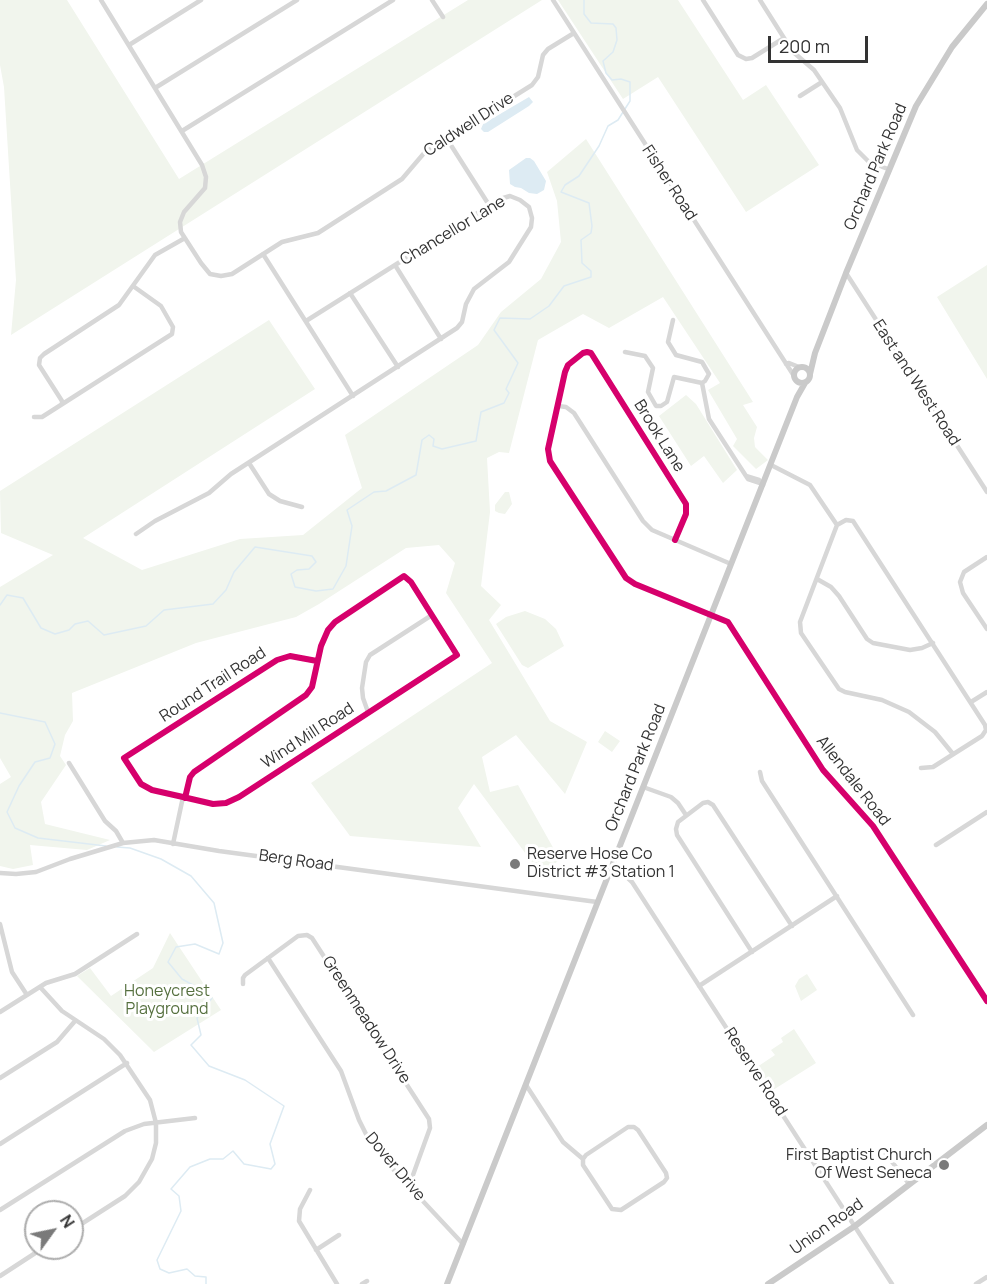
<!DOCTYPE html>
<html>
<head>
<meta charset="utf-8">
<style>
	body { margin:0 }
	#map { position:relative; width:987px; height:1284px; overflow:hidden; background:#fff; font-family:Manrope,sans-serif }
	canvas { display:block }
	.north { position:absolute; left:24px; top:1200px; width:60px; height:60px; box-sizing:border-box; background:#fff; border:2px solid #adadad; border-radius:50%; rotate:57deg; font-size:16px; font-weight:700; line-height:24px; text-align:center; color:#333 }
	.north::after { content:''; display:block; margin:auto; width:21px; height:27px; background:#7a7a7a; clip-path:polygon(50% 0,100% 100%,50% 72%,0 100%) }
	.scale { position:absolute; left:768px; top:36px; width:100px; height:27px; box-sizing:border-box; border:3px solid #333; border-top:0; padding-left:8px; font-size:18px; line-height:21px; white-space:nowrap; color:#333; -webkit-text-stroke:4px #fff; paint-order:stroke }
</style>
</head>
<body>
<div id="map">
<canvas width="987" height="1284"></canvas>
<div class="north">N</div>
<div class="scale">200 m</div>
</div>
<script>
const ctx = document.querySelector('canvas').getContext('2d');
ctx.lineJoin = 'round';
function paint(path, color) {
  ctx.fillStyle = color;
  ctx.fill(path, 'evenodd');
}
function shape(rows) {
  const path = new Path2D();
  for (const r of rows) {
    if (r.length === 3) {
      path.moveTo(r[0] + r[2], r[1]);
      path.arc(r[0], r[1], r[2], 0, 2 * Math.PI);
      continue;
    }
    path.moveTo(r[0], r[1]);
    for (let i = 2; i < r.length; i += 2) path.lineTo(r[i], r[i + 1]);
  }
  return path;
}
function trace(path, color, width, dash) {
  ctx.strokeStyle = color;
  ctx.lineWidth = width;
  ctx.lineCap = dash ? 'butt' : 'round';
  ctx.setLineDash(dash || []);
  ctx.stroke(path);
}
function drawText(font, color, halo, rows, align = 'center') {
  ctx.font = font + ' Manrope,sans-serif';
  ctx.lineWidth = 6;
  ctx.setLineDash([]);
  ctx.textBaseline = 'middle';
  ctx.strokeStyle = halo;
  ctx.fillStyle = color;
  for (const [text, x, y, turn = 0] of rows) {
    ctx.save();
    ctx.translate(x, y);
    ctx.rotate((+turn || 0) * Math.PI / 180);
    ctx.textAlign = isNaN(turn) ? turn : align;
    if (halo) ctx.strokeText(text, 0, 0);
    ctx.fillText(text, 0, 0);
    ctx.restore();
  }
}
paint(shape([
	[0,0,67,0,179,179,468,0,542,0,11,335,16,280,4,87,0,65],
	[558,0,678,0,743,100,766,85,819,165,746,212,658,77,623,99],
	[586,139,753,402,743,405,757,427,754,438,755,447,768,460,756,469,733,446,737,439,708,390,720,383,663,297,609,328,583,314,538,340,509,453,499,452,487,458,490,512,481,586,501,605,489,620,550,721,587,742,565,794,516,735,482,757,490,792,518,785,560,860,540,873,474,784,458,808,481,847,350,836,311,783,492,663,446,593,455,563,439,545,406,548,319,604,296,617,196,643,72,693,73,721,65,735,60,756,66,765,41,802,45,824,110,840,87,850,30,845,33,865,13,869,0,866,0,784,11,777,0,758,0,587,53,555,1,533,0,491,269,320,315,389,83,538,142,570,240,539,303,535,362,488,345,435,478,345,501,312,541,279,561,242,557,201,547,172],
	[987,265,987,379,937,297],
	[686,395,696,404,737,470,723,483,704,456,691,466,659,416],
	[505,492,509,492,512,504,505,514,499,513,495,511,495,505],
	[525,611,545,619,556,629,564,646,528,668,522,665,496,624,506,617],
	[605,731,620,741,612,752,598,742],
	[170,933,221,1010,154,1052,77,976,90,968,111,996,153,968],
	[807,974,817,990,801,1001,795,986,799,979],
	[794,1029,816,1063,773,1090,757,1067,775,1055,771,1050,783,1042,781,1038]
]), '#f1f5ed');
paint(shape([
	[529,97,533,102,529,106,488,132,484,132,481,129,483,124],
	[526,158,530,158,534,161,546,181,544,190,537,194,529,193,521,188,515,187,510,184,509,170]
]), '#ddebf3');
trace(shape([
	[0,605,7,595,23,598,41,628,55,634,69,630,75,624,88,621,104,635,146,626,164,610,213,604,226,590,234,572,255,547,312,556,316,562,309,569,297,570,291,574,295,587,316,591,333,589,346,566,352,526,347,510,374,492,386,491,416,475,422,440,429,435,434,439,433,446,442,449,476,441,481,412,504,403,509,393,506,389,518,363,494,330,500,318,530,319,549,306,564,286,591,277,591,271,582,263,581,240,591,233,592,226,589,203,561,192,565,185,579,176,599,146,608,126,618,120,630,101,630,82,621,79,612,80,606,73,603,61,613,52,617,40,616,28,613,24,591,23,584,14,584,0],
	[0,713,45,722,55,744,50,758,35,762,19,786,7,812,15,828,38,838,106,846],
	[117,847,130,848,161,859,191,876,214,903,223,943,219,954,195,944,176,947,168,962,182,979,202,990,212,998,197,1018,201,1035,191,1045,209,1066,245,1080,284,1106,270,1144,275,1164,271,1169,244,1164,233,1151,223,1159,210,1159,190,1167,171,1189,179,1196,181,1211,157,1260,160,1269,169,1273,187,1269,195,1276,206,1277,206,1284]
]), '#ddebf3', 1.5);
trace(shape([
	[101,0,202,165,206,177,205,188,184,212,180,222,181,232,201,263,210,274,221,276,232,274,282,242,318,233,402,179,425,152,532,85,538,77,543,55,548,49,574,33],
	[432,0,443,17],
	[553,0,794,376],
	[703,0,738,55,746,59,752,58,784,38,760,0],
	[784,38,792,51,814,70,840,108,857,150,869,162,888,169],
	[129,45,201,0],
	[155,88,297,0],
	[800,96,822,82],
	[182,131,393,0],
	[447,139,489,205],
	[263,254,353,396],
	[395,265,441,339],
	[846,273,987,492],
	[350,293,398,367],
	[625,352,645,356,653,368,648,392,656,406,661,406,667,402,674,377,702,383,705,381,709,374,702,362,676,355,668,342,673,320],
	[786,364,789,363,799,367],
	[702,383,709,419,746,476],
	[62,404,62,401,39,365,40,358,44,354,119,305,155,255,185,238],
	[558,406,566,407,574,413,643,521,652,530,731,564],
	[34,417,42,417,172,334,173,327,161,306,133,286],
	[249,463,269,494,280,501,302,507],
	[771,465,810,485,837,525],
	[760,483,748,479,746,476,759,480,763,485],
	[837,525,846,520,853,521,985,725,986,730,982,736,933,767,921,768],
	[837,525,800,622,801,633,839,689,845,692,882,700,909,712,935,732,953,754],
	[136,534,155,521,209,493,231,474,457,328,462,322,466,304,474,289,509,262,531,227,532,218,529,207,520,200,510,196,500,199,306,321],
	[675,540,686,514,686,504,591,353,587,352,583,353,568,365,565,372,548,449,550,461,626,578,635,584,728,622,823,770,873,826,987,1001],
	[987,557,964,572,960,582,963,593,987,629],
	[817,579,831,587,839,596,867,639,873,643,910,650,922,648,933,643],
	[971,702,987,692],
	[368,712,363,698,362,688,366,662,370,655,432,615],
	[69,763,105,821,116,831,123,843],
	[760,772,762,781,913,1015],
	[643,787,671,797,678,803,686,815],
	[185,798,190,777,194,772,306,695,312,687,321,646,328,630,335,622,404,576,411,582,457,655,239,797,226,803,213,804,183,797,152,790,141,784,124,758,277,660,290,656,317,661],
	[173,844,183,797],
	[936,845,987,812],
	[613,864,632,882,892,1284],
	[0,873,16,874,36,872,70,859,123,843,154,840,219,851,597,902],
	[0,924,12,972,27,995],
	[752,952,677,835,676,829,678,822,703,803,708,802,713,805,792,926],
	[268,958,341,1071,359,1120,367,1136,392,1168,463,1244],
	[243,984,243,978,245,975,298,936,307,935,312,938,429,1119,430,1128,409,1186],
	[699,986,837,896],
	[40,987,62,1011,104,1039,120,1055,150,1100,156,1123,156,1143,152,1159,139,1182,125,1196,72,1230],
	[0,1012,46,983,75,974,137,934],
	[0,1078,57,1042,75,1021],
	[526,1085,563,1142,583,1159,583,1165,612,1209,621,1210,664,1182,667,1178,666,1173,638,1130,634,1127,628,1127,586,1155,583,1159],
	[0,1144,127,1063],
	[886,1154,909,1184],
	[310,1190,300,1209,299,1221,337,1284],
	[0,1210,125,1131,144,1124,195,1118],
	[316,1250,339,1235],
	[0,1276,43,1248],
	[362,1284,367,1281],
	[976,1284,987,1277]
]), '#d7d7d7', 4.5);
trace(shape([
	[802,375,8],
	[810,374,815,353,846,273,916,106,952,47,987,4],
	[447,1284,797,397,805,383],
	[768,1284,855,1226,987,1125]
]), '#cacaca', 6);
trace(shape([
	[675,540,686,514,686,504,591,353,587,352,583,353,568,365,565,372,548,449,550,461,626,578,635,584,728,622,823,770,873,826,987,1001],
	[185,798,190,777,194,772,306,695,312,687,321,646,328,630,335,622,404,576,411,582,457,655,239,797,226,803,213,804,183,797,152,790,141,784,124,758,277,660,290,656,317,661]
]), '#d6006c', 6);
for (const [x, y, r, color] of [
	[515,864,6,"#7a7a7a"],
	[944,1165,6,"#7a7a7a"]
]) {
  const dot = new Path2D();
  dot.arc(x, y, r, 0, 2 * Math.PI);
  ctx.fillStyle = color;
  ctx.fill(dot);
  trace(dot, '#fff', 2);
}
drawText('16px', '#333', '#fff', [
	["Caldwell Drive",469,125,-33],
	["Orchard Park Road",876,167,-67],
	["Fisher Road",669,183,57],
	["Chancellor Lane",453,231,-31],
	["East and West Road",916,383,57],
	["Brook Lane",659,436,58],
	["Round Trail Road",213,685,-33],
	["Wind Mill Road",308,736,-33],
	["Orchard Park Road",636,768,-68],
	["Allendale Road",853,781,52],
	["Berg Road",296,861,8],
	["Greenmeadow Drive",366,1020,57],
	["Reserve Road",755,1072,57],
	["Dover Drive",395,1167,50],
	["Union Road",827,1227,-35]
]);
drawText('16px', '#333', '#fff', [
	["Reserve Hose Co",527,855],
	["District #3 Station 1",527,873],
	["First Baptist Church",932,1156,"right"],
	["Of West Seneca",932,1174,"right"]
], 'left');
drawText('16px', '#56703f', '#fff', [
	["Honeycrest",167,992],
	["Playground",167,1010]
]);
</script>
</body>
</html>
